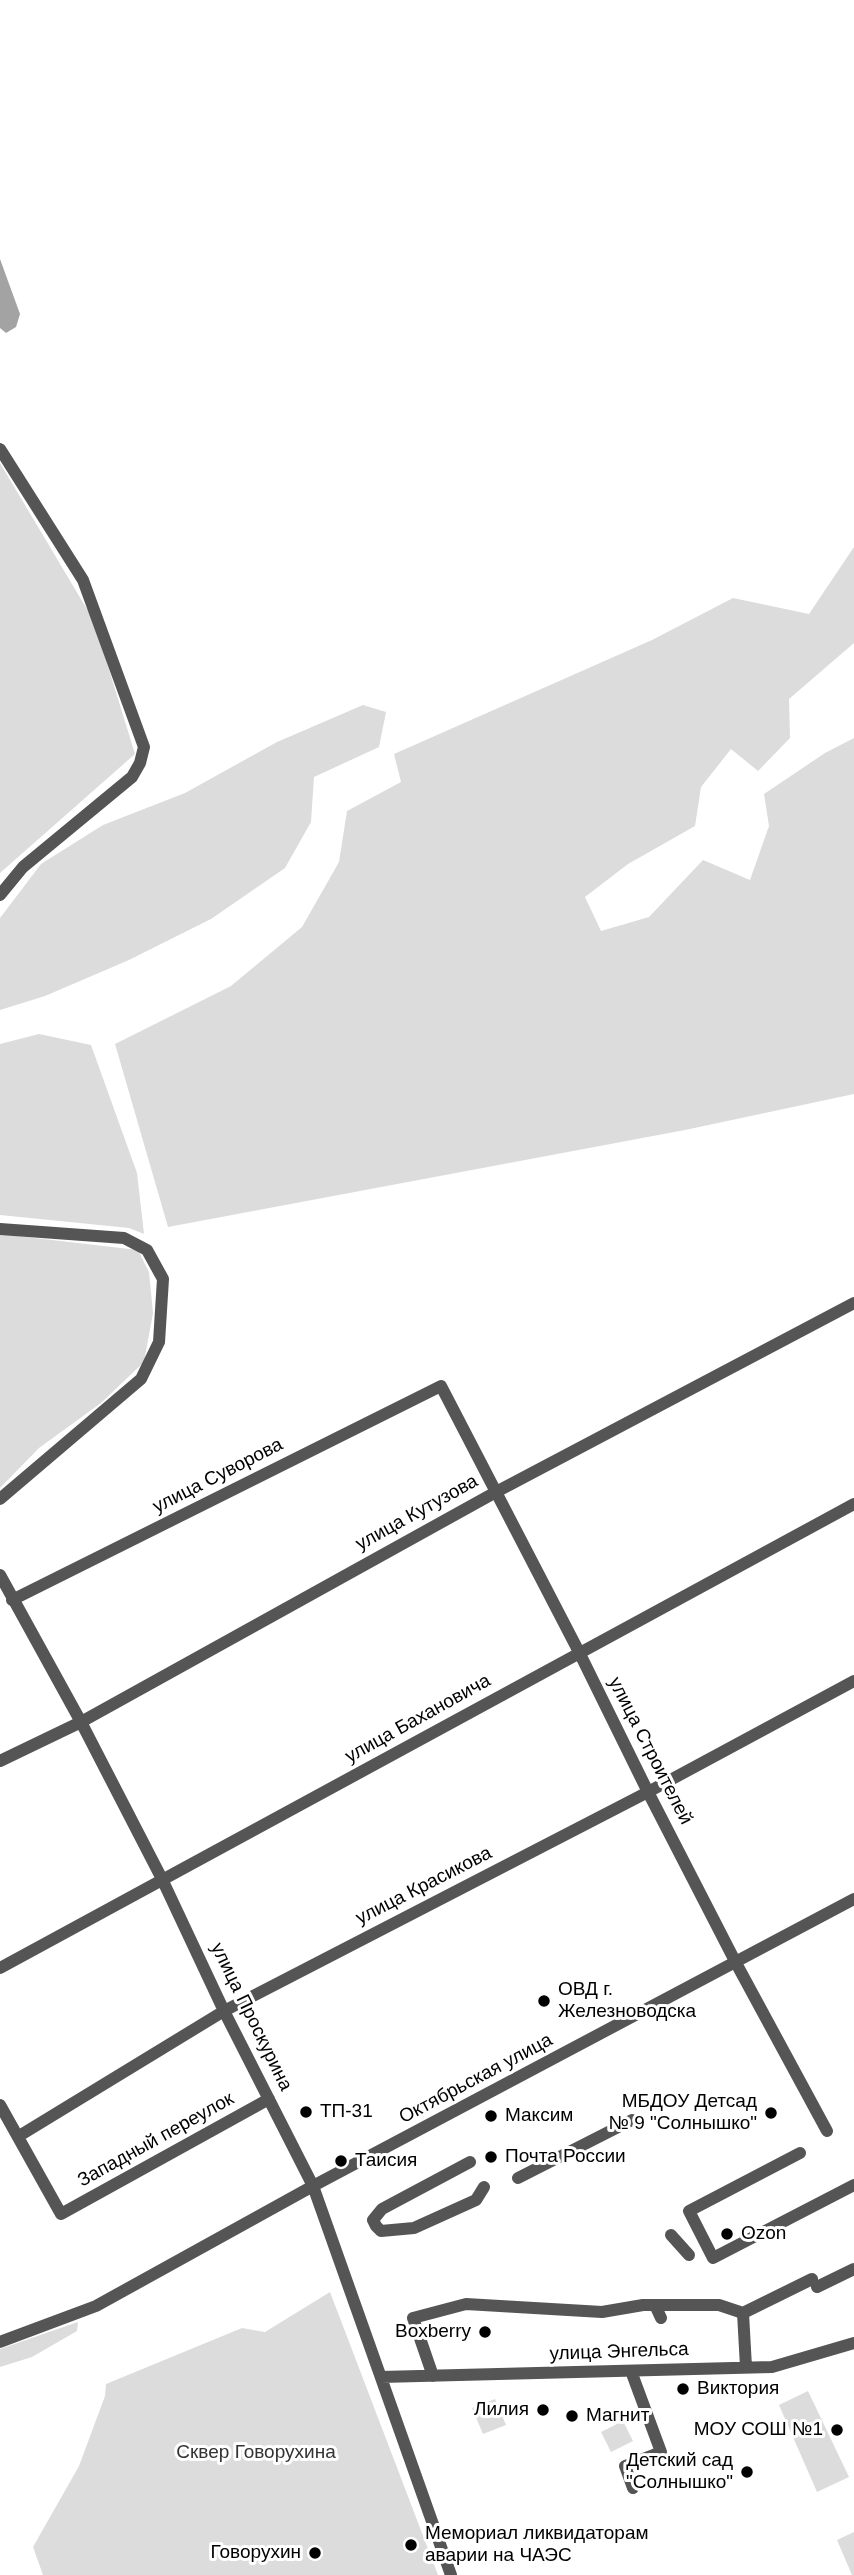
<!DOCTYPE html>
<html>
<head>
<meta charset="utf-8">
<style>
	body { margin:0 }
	canvas { display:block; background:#fff }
</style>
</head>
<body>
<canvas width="854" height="2575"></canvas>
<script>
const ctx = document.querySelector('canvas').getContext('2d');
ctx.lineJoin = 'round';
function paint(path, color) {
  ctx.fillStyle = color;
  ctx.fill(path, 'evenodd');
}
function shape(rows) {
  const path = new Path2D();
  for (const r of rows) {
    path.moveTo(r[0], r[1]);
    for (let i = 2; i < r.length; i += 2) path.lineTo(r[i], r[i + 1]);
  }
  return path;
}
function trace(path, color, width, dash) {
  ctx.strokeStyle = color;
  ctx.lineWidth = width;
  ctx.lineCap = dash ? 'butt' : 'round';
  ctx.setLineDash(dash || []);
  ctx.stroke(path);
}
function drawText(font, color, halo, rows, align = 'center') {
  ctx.font = font + ' Arial,sans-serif';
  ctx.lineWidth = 6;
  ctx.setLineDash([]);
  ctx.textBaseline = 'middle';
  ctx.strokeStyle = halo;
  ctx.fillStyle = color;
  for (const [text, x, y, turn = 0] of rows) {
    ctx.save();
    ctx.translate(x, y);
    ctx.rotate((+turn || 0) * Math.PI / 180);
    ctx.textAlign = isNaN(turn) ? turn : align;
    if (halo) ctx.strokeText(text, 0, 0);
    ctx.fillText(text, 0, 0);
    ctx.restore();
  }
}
paint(shape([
	[0,463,94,621,135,754,0,873],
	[854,547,854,643,789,699,790,738,758,771,731,749,701,787,695,826,628,864,585,897,601,931,649,917,703,860,750,880,769,826,764,794,825,753,854,738,854,1094,685,1130,168,1227,115,1044,231,986,302,927,339,862,347,811,401,782,394,754,652,640,733,598,809,614],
	[363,705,386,712,379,747,314,777,311,822,285,868,211,919,129,960,45,996,0,1010,0,918,41,864,103,825,185,793,277,742],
	[39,1034,91,1045,137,1173,144,1234,129,1228,0,1215,0,1044],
	[0,1234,138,1250,149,1272,153,1313,144,1362,101,1403,39,1448,0,1488],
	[330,2292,438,2575,43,2575,33,2547,79,2466,105,2396,106,2384,242,2328,265,2332],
	[78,2322,77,2331,32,2357,0,2367,0,2349],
	[808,2391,849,2477,817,2492,779,2405],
	[495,2399,506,2425,483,2434,472,2408],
	[623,2421,633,2441,611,2452,601,2432],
	[854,2532,854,2575,852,2575,837,2540]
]), '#dcdcdc');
paint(shape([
	[0,259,20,314,16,327,6,333,0,328]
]), '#a3a3a3');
trace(shape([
	[0,449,83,580,144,747,140,763,132,777,23,867,0,895],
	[0,1229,124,1238,147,1250,163,1279,159,1342,141,1379,0,1499],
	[0,1575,81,1722,162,1879,224,2011,313,2186,451,2575],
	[12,1600,441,1386,579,1652,648,1792,736,1963,827,2131],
	[0,1761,81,1722,496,1492,854,1303],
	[0,1968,854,1504],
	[0,2105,61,2214,269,2099],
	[19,2136,224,2011,648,1792,854,1681],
	[800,2153,689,2211,713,2258,854,2185],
	[470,2162,382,2209,373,2220,376,2226,381,2231,414,2228,476,2200,484,2187],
	[518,2178,632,2120],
	[671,2235,689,2255],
	[817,2287,854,2269],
	[655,2305,661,2318],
	[0,2342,96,2306,313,2186,854,1899],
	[746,2367,743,2313,812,2279],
	[631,2371,661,2452,625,2466,633,2488],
	[433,2376,413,2318,466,2304,602,2312,643,2305,719,2305,743,2313],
	[381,2377,772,2367,854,2343]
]), '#555', 12);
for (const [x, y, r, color] of [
	[544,2001,7,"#000"],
	[306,2112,7,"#000"],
	[771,2113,7,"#000"],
	[491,2116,7,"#000"],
	[491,2157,7,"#000"],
	[341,2161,7,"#000"],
	[727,2234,7,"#000"],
	[485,2332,7,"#000"],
	[683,2389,7,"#000"],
	[543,2410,7,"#000"],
	[572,2416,7,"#000"],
	[837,2430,7,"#000"],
	[747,2472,7,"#000"],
	[411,2545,7,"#000"],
	[315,2553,7,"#000"]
]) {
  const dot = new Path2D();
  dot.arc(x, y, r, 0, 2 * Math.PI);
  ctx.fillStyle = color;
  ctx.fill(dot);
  trace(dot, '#fff', 2.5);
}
drawText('19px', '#000', '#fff', [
	["улица Суворова",218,1476,-27],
	["улица Кутузова",417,1513,-29],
	["улица Бахановича",418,1719,-29],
	["улица Строителей",650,1751,63],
	["улица Красикова",424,1886,-27],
	["улица Проскурина",251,2017,64],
	["Октябрьская улица",476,2079,-28],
	["Западный переулок",156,2140,-29],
	["улица Энгельса",619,2352,-2]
]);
drawText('19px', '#000', '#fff', [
	["ОВД г.",558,1990],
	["Железноводска",558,2012],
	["МБДОУ Детсад",757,2102,"right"],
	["№ 9 \"Солнышко\"",757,2124,"right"],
	["ТП-31",320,2112],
	["Максим",505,2116],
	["Почта России",505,2157],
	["Таисия",355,2161],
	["Ozon",741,2234],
	["Boxberry",471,2332,"right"],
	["Виктория",697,2389],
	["Лилия",529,2410,"right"],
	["Магнит",586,2416],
	["МОУ СОШ №1",823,2430,"right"],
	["Детский сад",733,2461,"right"],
	["\"Солнышко\"",733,2483,"right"],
	["Мемориал ликвидаторам",425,2534],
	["аварии на ЧАЭС",425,2556],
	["Говорухин",301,2553,"right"]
], 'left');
drawText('19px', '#333', '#fff', [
	["Сквер Говорухина",256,2453]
]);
</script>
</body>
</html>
